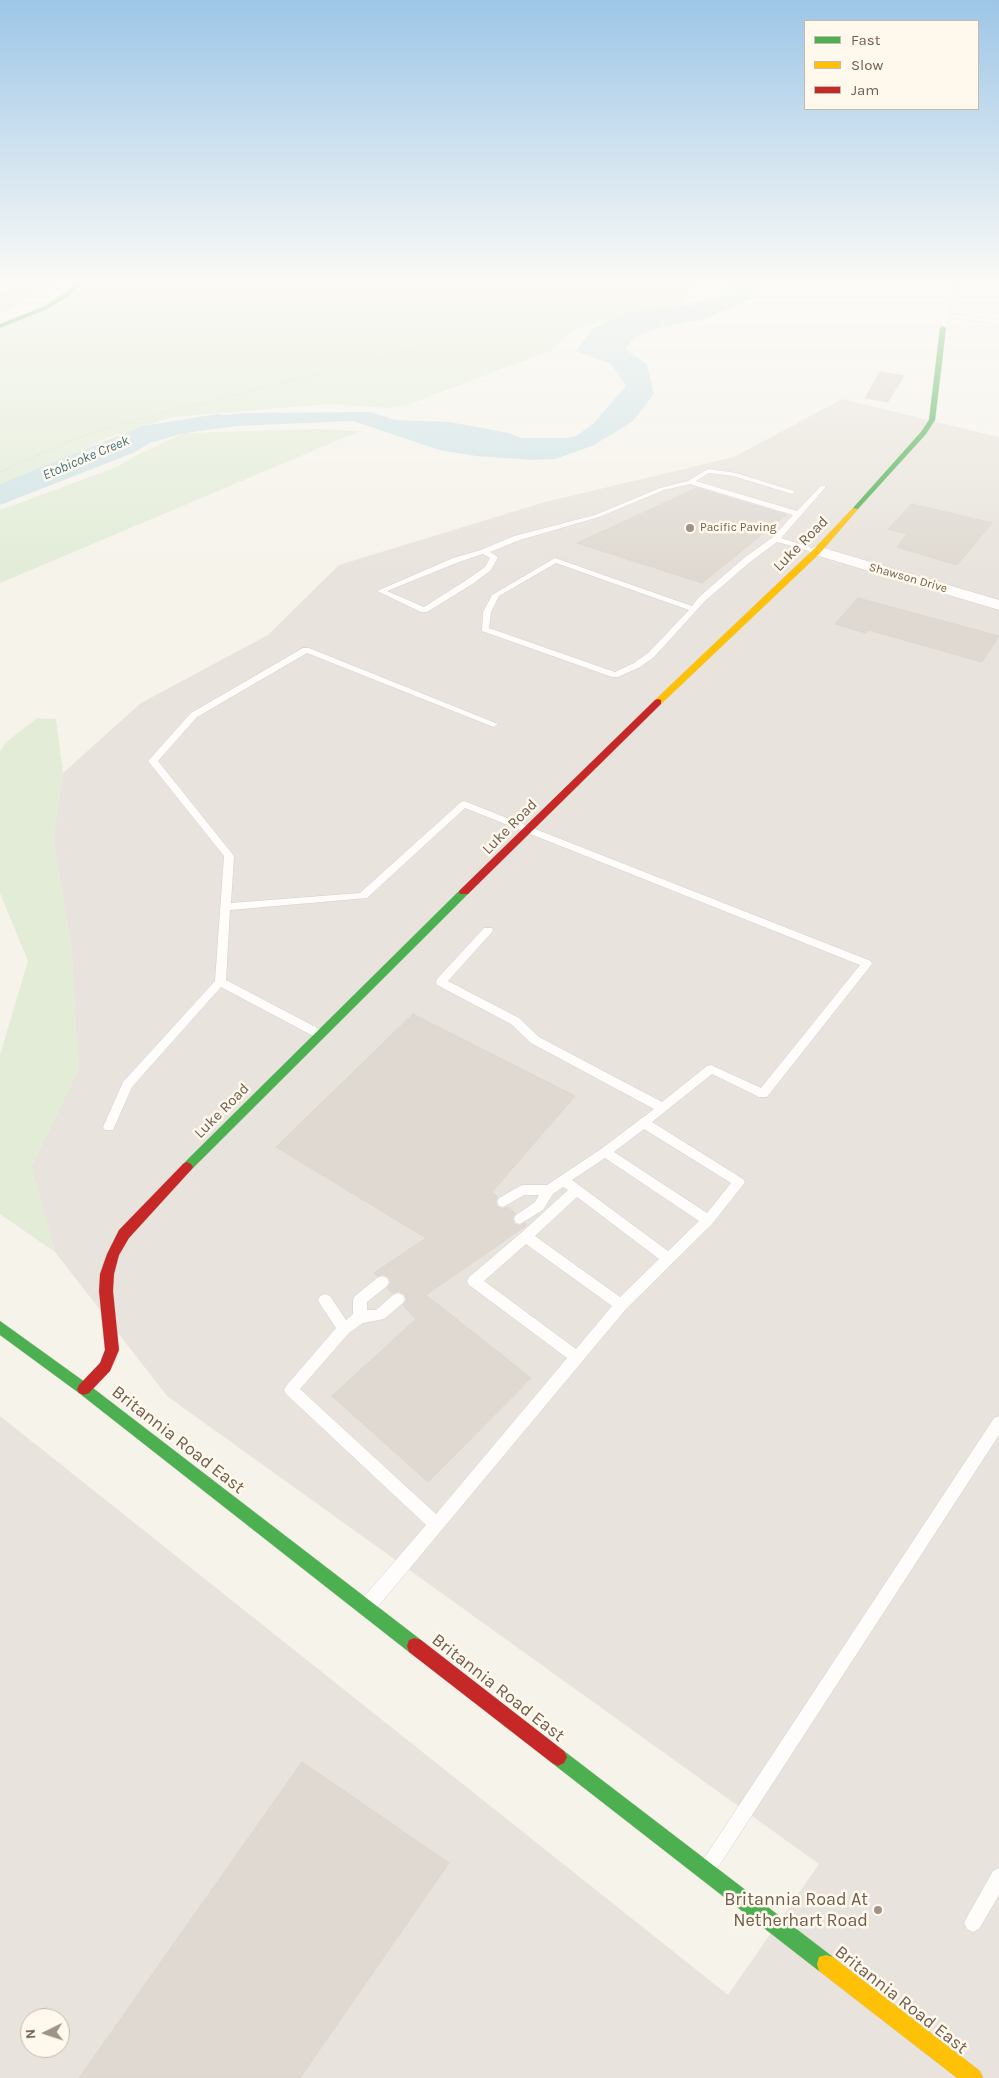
<!DOCTYPE html>
<html>
<head>
<meta charset="utf-8">
<style>
	body { margin:0 }
	#map { position:relative; width:999px; height:2078px; overflow:hidden; background:#f6f3eb; font-family:Karla,sans-serif }
	canvas { display:block }
	.legend { position:absolute; left:804px; top:20px; width:175px; height:90px; box-sizing:border-box; background:#fef8ed; border:1px solid #c6baad; margin:0; padding:6px 9px; list-style:none; font-size:15px; color:#725e4d }
	.legend li { display:flex; align-items:center; gap:10px; height:25px }
	.legend b { width:25px; border:1px solid #c6baad }
	.north { position:absolute; left:20px; top:2008px; width:50px; height:50px; box-sizing:border-box; background:#fef8ed; border:1px solid #c6baad; border-radius:50%; rotate:266deg; font-size:14px; font-weight:700; line-height:20px; text-align:center; color:#725e4d }
	.north::after { content:''; display:block; margin:auto; width:18px; height:22px; background:#a09284; clip-path:polygon(50% 0,100% 100%,50% 72%,0 100%) }
</style>
</head>
<body>
<div id="map">
<canvas width="999" height="2078"></canvas>
<ul class="legend">
<li><b style="height:6px;background:#4caf50"></b>Fast</li>
<li><b style="height:6px;background:#ffc107"></b>Slow</li>
<li><b style="height:6px;background:#c62828"></b>Jam</li>
</ul>
<div class="north">N</div>
</div>
<script>
const ctx = document.querySelector('canvas').getContext('2d');
ctx.lineJoin = 'round';
function paint(path, color) {
  ctx.fillStyle = color;
  ctx.fill(path, 'evenodd');
}
function shape(rows) {
  const path = new Path2D();
  for (const r of rows) {
    path.moveTo(r[0], r[1]);
    for (let i = 2; i < r.length; i += 2) path.lineTo(r[i], r[i + 1]);
  }
  return path;
}
function trace(path, color, width, dash) {
  ctx.strokeStyle = color;
  ctx.lineWidth = width;
  ctx.lineCap = dash ? 'butt' : 'round';
  ctx.setLineDash(dash || []);
  ctx.stroke(path);
}
function drawText(font, color, halo, rows, align = 'center') {
  ctx.font = font + ' Karla,sans-serif';
  ctx.lineWidth = 5;
  ctx.setLineDash([]);
  ctx.textBaseline = 'middle';
  ctx.strokeStyle = halo;
  ctx.fillStyle = color;
  for (const [text, x, y, turn = 0] of rows) {
    ctx.save();
    ctx.translate(x, y);
    ctx.rotate((+turn || 0) * Math.PI / 180);
    ctx.textAlign = isNaN(turn) ? turn : align;
    if (halo) ctx.strokeText(text, 0, 0);
    ctx.fillText(text, 0, 0);
    ctx.restore();
  }
}
paint(shape([
	[842,399,999,437,999,2078,0,2078,0,1416,728,1995,819,1864,167,1396,55,1252,31,1167,78,1070,72,954,53,840,63,773,141,703,268,635,339,565,545,502,734,457],
	[30,2018,60,2018,60,2048,30,2048]
]), '#e8e3dc');
paint(shape([
	[52,283,46,289,0,313,0,284],
	[82,283,693,283,685,300,668,308,632,314,574,329,552,350,407,405,387,408,329,404,174,417,109,437,52,465,0,484,0,326,8,324],
	[318,429,360,431,0,583,0,510,117,467,131,458,184,433],
	[37,718,56,719,63,773,53,840,72,954,78,1070,31,1167,55,1252,0,1214,0,1055,28,961,0,893,0,752,5,743]
]), '#e2ecd7');
paint(shape([
	[740,283,762,283,757,296,705,319,665,326,636,336,625,349,647,364,654,394,633,421,614,433,592,446,555,459,534,460,476,456,439,450,353,421,237,426,184,433,150,443,133,453,0,505,0,492,3,490,86,461,138,436,198,417,244,413,370,412,396,420,450,422,509,433,521,438,568,438,576,436,593,424,626,386,611,364,576,351,593,328,624,313,692,305,715,298]
]), '#cee2e5');
paint(shape([
	[218,414,227,416,230,421,227,426,157,438,0,502,0,484,142,426,218,414]
]), '#cee2e5');
const building = shape([
	[880,372,904,376,888,402,865,398,880,372],
	[697,488,786,515,702,583,577,543,697,488],
	[912,504,992,523,957,565,897,547,907,534,888,529,912,504],
	[858,598,999,636,982,662,868,630,866,633,835,624,858,598],
	[413,1014,575,1096,492,1192,498,1197,495,1201,497,1207,503,1209,508,1207,515,1213,512,1218,514,1224,520,1226,525,1223,527,1225,426,1295,531,1378,428,1482,332,1396,416,1319,403,1305,407,1300,405,1294,399,1291,392,1293,387,1288,391,1283,389,1277,383,1274,377,1276,374,1273,426,1238,276,1147,413,1014],
	[302,1762,449,1863,300,2078,79,2078,302,1762]
]);
paint(building, '#dfd9d1');
trace(building, '#ded7ce', 1);
const lane = shape([
	[12,283,18,283,0,293,0,289,12,283],
	[961,283,966,283,950,305,948,314,999,320,999,324,948,317,946,328,941,329,944,305,961,283],
	[708,469,736,473,794,491,795,492,792,494,733,476,709,473,696,481,797,511,821,486,825,486,825,488,781,538,821,551,817,553,777,542,750,562,705,601,654,657,640,667,618,677,612,677,482,631,483,612,492,595,555,558,692,606,699,597,744,558,773,537,793,515,690,484,664,490,599,517,520,540,490,552,498,557,491,570,474,583,427,612,421,612,377,591,453,558,481,550,514,536,595,515,660,488,688,481,708,469],
	[483,554,490,558,485,567,468,579,424,607,387,591,459,562,483,554],
	[556,563,689,610,648,653,634,663,615,672,489,628,491,612,499,596,556,563],
	[303,648,309,648,498,724,494,727,491,726,307,653,197,717,158,761,234,856,231,903,360,893,461,802,464,801,871,961,872,964,767,1097,759,1097,712,1074,652,1122,743,1179,745,1182,743,1185,712,1224,626,1309,375,1610,369,1612,363,1610,361,1604,363,1598,426,1525,286,1394,284,1390,286,1386,336,1328,320,1304,318,1300,320,1296,325,1294,330,1296,346,1320,353,1314,353,1300,355,1296,377,1278,382,1276,387,1278,389,1282,387,1286,367,1302,367,1310,376,1310,393,1295,398,1293,403,1295,405,1299,403,1303,384,1319,363,1323,349,1333,300,1389,436,1514,567,1358,469,1285,467,1281,469,1277,521,1233,568,1190,563,1187,553,1194,543,1210,520,1224,516,1223,514,1219,516,1215,535,1202,539,1195,524,1195,503,1207,499,1206,497,1202,499,1198,522,1185,547,1185,601,1149,654,1109,531,1043,511,1024,437,985,436,982,437,979,484,928,492,928,493,930,492,932,448,981,519,1018,539,1037,662,1102,707,1066,711,1065,761,1088,860,965,465,808,367,898,230,910,226,980,325,1032,327,1035,321,1039,317,1038,221,987,132,1087,113,1130,105,1130,103,1127,123,1082,215,981,224,856,148,761,191,713,303,648],
	[644,1129,731,1183,707,1213,614,1152,644,1129],
	[605,1158,699,1221,668,1251,572,1180,605,1158],
	[577,1197,659,1259,620,1297,535,1236,577,1197],
	[526,1244,612,1306,576,1349,484,1281,526,1244],
	[999,1416,999,1435,715,1872,709,1875,703,1872,700,1866,703,1860,994,1418,999,1416],
	[999,1868,999,1895,979,1929,973,1932,967,1929,964,1923,967,1917,993,1871,999,1868]
]);
const street = shape([
	[817,546,999,600,999,610,812,554,809,551,812,548,817,546]
]);
const fast = shape([
	[76,283,82,283,69,296,47,309,0,328,0,324,43,307,65,294,76,283],
	[943,326,946,328,935,420,926,434,857,510,853,510,853,508,921,432,929,420,940,328,943,326],
	[464,889,468,890,469,892,468,894,191,1170,187,1172,183,1170,181,1167,183,1164,460,890,464,889],
	[0,1321,89,1385,421,1640,423,1646,421,1652,415,1654,409,1652,79,1393,0,1335,0,1321],
	[558,1748,564,1751,833,1957,835,1964,833,1971,826,1973,819,1971,552,1763,549,1757,552,1751,558,1748]
]);
const slow = shape([
	[853,508,858,509,820,553,661,704,655,704,655,700,814,549,853,508],
	[826,1955,833,1957,980,2071,983,2078,957,2078,819,1971,817,1964,819,1957,826,1955]
]);
const jam = shape([
	[658,699,661,700,661,704,468,894,460,894,459,892,460,890,655,700,658,699],
	[187,1162,191,1164,193,1167,191,1170,129,1238,119,1255,114,1274,113,1291,119,1350,110,1371,89,1393,84,1395,79,1393,77,1389,79,1385,100,1363,105,1350,99,1291,100,1274,107,1254,119,1230,183,1164,187,1162],
	[415,1638,421,1640,564,1751,567,1757,564,1763,558,1766,552,1763,409,1652,407,1646,409,1640,415,1638]
]);
trace(lane, '#d5d0ca', 1);
trace(street, '#d5d0ca', 1);
trace(fast, '#d6d0c9', 1);
trace(slow, '#d6d0c9', 1);
trace(jam, '#d6d0c9', 1);
trace(shape([
	[0,472,68,442,109,427,419,348,480,323,560,309,621,283]
]), '#d7d1cb', 2, [0.5, 2]);
paint(lane, '#fefdfc');
paint(street, '#fefdfc');
paint(fast, '#4caf50');
paint(slow, '#ffc107');
paint(jam, '#c62828');
const sky = ctx.createLinearGradient(0, 0, 0, 574);
sky.addColorStop(0, '#9dc6e7');
sky.addColorStop(0.49, '#fbfaf6');
sky.addColorStop(1, '#fbfaf600');
ctx.fillStyle = sky;
ctx.fillRect(0, 0, 999, 574);
for (const [x, y, r, color] of [
	[690,528,5,"#a09284"],
	[878,1910,5,"#a09284"]
]) {
  const dot = new Path2D();
  dot.arc(x, y, r, 0, 2 * Math.PI);
  ctx.fillStyle = color;
  ctx.fill(dot);
  trace(dot, '#fef8ed', 2);
}
drawText('12px', '#725e4d', '#fef8ed', [
	["Pacific Paving",700,528]
], 'left');
drawText('12px', '#725e4d', '#fef8ed', [
	["Shawson Drive",908,578,16]
]);
drawText('italic 14px', '#497484', '#fef8ed', [
	["Etobicoke Creek",86,458,-23]
]);
drawText('15px', '#725e4d', '#fef8ed', [
	["Luke Road",801,544,-45],
	["Luke Road",510,827,-45],
	["Luke Road",222,1111,-45]
]);
drawText('18px', '#725e4d', '#fef8ed', [
	["Britannia Road East",178,1440,38],
	["Britannia Road East",498,1688,38],
	["Britannia Road East",901,2000,38]
]);
drawText('18px', '#725e4d', '#fef8ed', [
	["Britannia Road At",868,1900],
	["Netherhart Road",868,1921]
], 'right');
</script>
</body>
</html>
